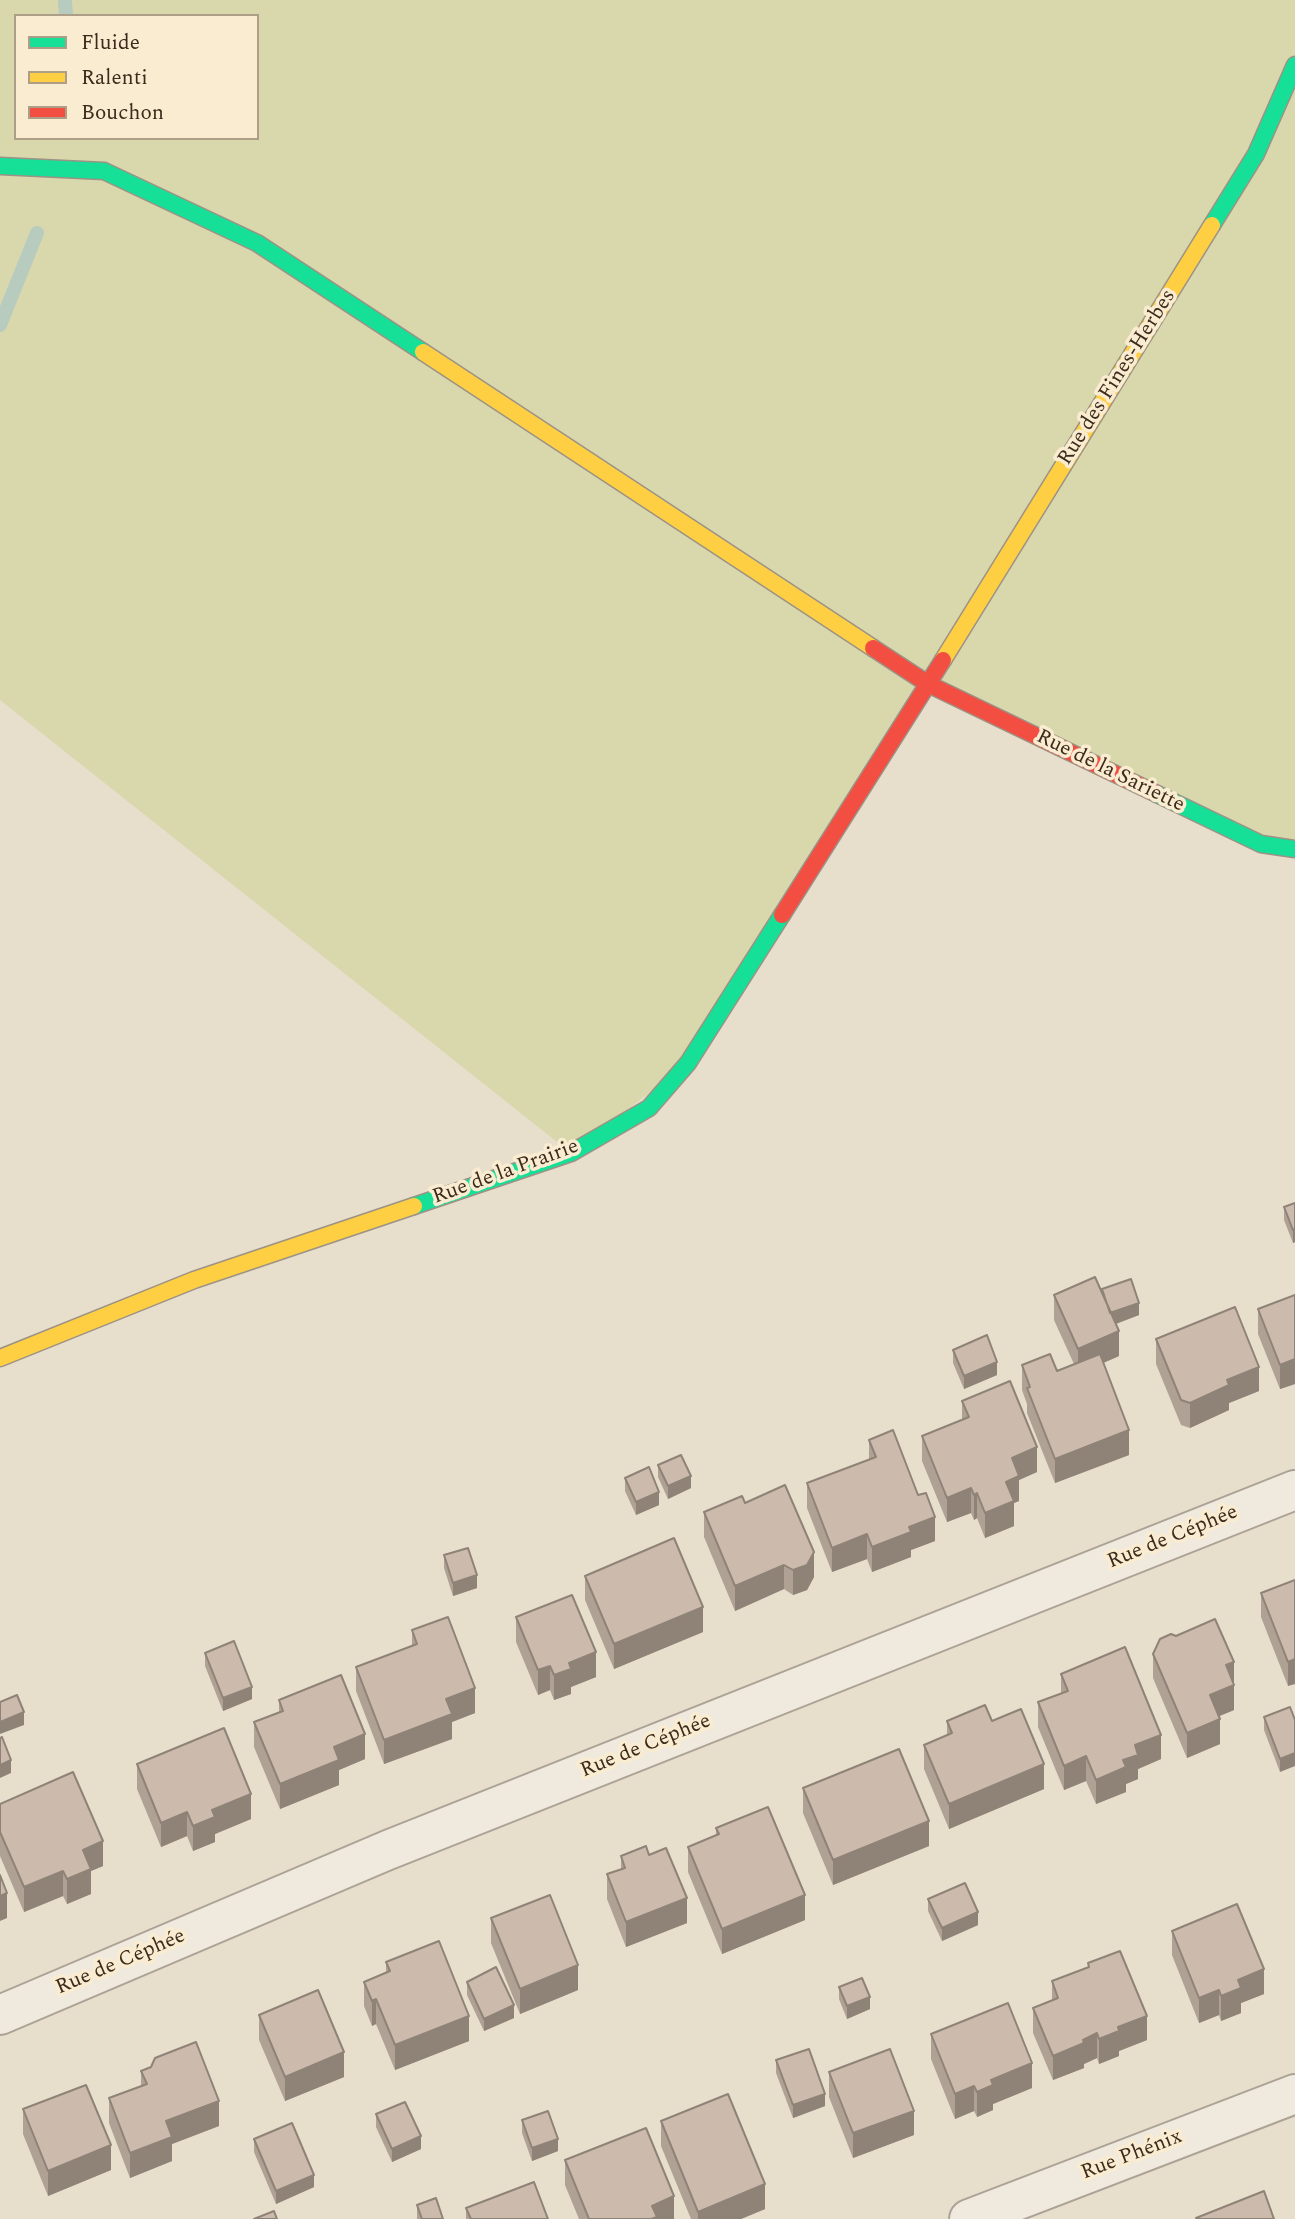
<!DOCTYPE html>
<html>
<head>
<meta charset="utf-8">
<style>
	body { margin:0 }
	#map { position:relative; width:1295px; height:2219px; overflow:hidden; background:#e7decc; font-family:Spectral,serif }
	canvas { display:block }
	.legend { position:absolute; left:14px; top:14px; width:245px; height:126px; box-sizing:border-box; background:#f9ecd0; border:2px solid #ad9e88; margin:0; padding:9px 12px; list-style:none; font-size:21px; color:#3c2a1c }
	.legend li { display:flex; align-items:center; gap:14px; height:35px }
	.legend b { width:35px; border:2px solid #ad9e88 }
</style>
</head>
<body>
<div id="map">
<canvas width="1295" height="2219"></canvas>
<ul class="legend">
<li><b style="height:9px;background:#16e098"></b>Fluide</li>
<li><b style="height:9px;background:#ffcf43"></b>Ralenti</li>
<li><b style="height:9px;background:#f24e42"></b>Bouchon</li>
</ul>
</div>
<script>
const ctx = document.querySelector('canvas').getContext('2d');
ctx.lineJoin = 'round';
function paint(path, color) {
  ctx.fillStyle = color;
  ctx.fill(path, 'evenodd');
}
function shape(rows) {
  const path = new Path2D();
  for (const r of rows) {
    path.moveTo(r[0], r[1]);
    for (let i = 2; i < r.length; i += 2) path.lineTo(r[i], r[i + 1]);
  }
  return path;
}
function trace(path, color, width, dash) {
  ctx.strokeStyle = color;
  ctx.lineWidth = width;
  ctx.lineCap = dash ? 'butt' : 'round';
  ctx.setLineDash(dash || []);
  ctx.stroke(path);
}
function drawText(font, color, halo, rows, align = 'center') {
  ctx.font = font + ' Spectral,serif';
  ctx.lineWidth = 7;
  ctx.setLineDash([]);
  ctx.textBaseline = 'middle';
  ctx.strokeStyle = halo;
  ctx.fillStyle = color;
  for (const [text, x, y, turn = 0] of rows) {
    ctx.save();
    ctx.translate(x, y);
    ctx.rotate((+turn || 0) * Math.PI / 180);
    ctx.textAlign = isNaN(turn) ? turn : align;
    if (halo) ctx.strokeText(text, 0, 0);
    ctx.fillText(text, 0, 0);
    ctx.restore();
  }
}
paint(shape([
	[0,0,1295,0,1295,849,928,684,688,1063,571,1153,0,700],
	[16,16,257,16,257,138,16,138]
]), '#d9d7ac');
trace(shape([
	[65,0,66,16],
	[0,325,37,233]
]), '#b7ccbf', 14);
const street = shape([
	[0,2015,388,1850,1295,1490],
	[969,2219,1295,2094]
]);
const fast = shape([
	[0,166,104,171,257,243,423,352],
	[1212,225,1256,154,1295,65],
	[1157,794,1261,844,1295,849],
	[414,1206,571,1153,649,1108,688,1063,782,915]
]);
const slow = shape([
	[423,352,873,648],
	[943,660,1212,225],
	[0,1358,194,1280,414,1206]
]);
const jam = shape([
	[873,648,928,684,1157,794],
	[782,915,943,660]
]);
trace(street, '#aca295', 42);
trace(fast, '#9c9285', 19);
trace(slow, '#9c9285', 19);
trace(jam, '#9c9285', 19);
trace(street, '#efe9de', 38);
trace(fast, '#16e098', 16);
trace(slow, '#ffcf43', 16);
trace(jam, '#f24e42', 16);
paint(shape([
	[1295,1203,1295,1242,1293,1243,1284,1220,1284,1207],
	[1102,1289,1139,1315,1116,1324,1119,1356,1103,1363,1129,1455,1055,1483,1027,1413,1027,1404,1022,1390,1022,1365,1057,1371,1074,1364,1054,1320,1054,1295,1102,1293],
	[1295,1295,1295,1384,1280,1389,1258,1334,1258,1309],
	[1156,1339,1259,1391,1229,1403,1229,1410,1190,1428,1181,1425,1156,1364],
	[953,1350,997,1375,964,1389,953,1363],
	[962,1401,1037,1472,1019,1480,1019,1501,1014,1503,1014,1526,985,1538,977,1518,974,1520,971,1513,947,1522,922,1461,922,1436,962,1420],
	[869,1440,935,1541,911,1550,911,1557,872,1572,867,1559,832,1572,807,1508,807,1483,869,1460],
	[658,1465,691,1488,668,1499,658,1477],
	[625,1478,659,1505,636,1515,625,1491],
	[745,1503,814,1577,807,1590,793,1595,784,1589,735,1611,704,1537,704,1512],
	[444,1555,477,1588,453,1596,444,1568],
	[585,1576,703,1632,614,1669,585,1600],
	[1295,1580,1288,1686,1261,1617,1261,1593],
	[516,1617,596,1677,571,1687,571,1694,554,1700,550,1690,538,1695,516,1642],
	[412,1630,475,1713,452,1722,452,1739,384,1764,356,1691,356,1667,412,1646],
	[205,1653,252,1699,223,1711,205,1666],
	[1153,1654,1234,1662,1234,1710,1219,1716,1220,1744,1187,1758,1153,1678],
	[1061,1674,1161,1759,1138,1769,1138,1779,1126,1784,1126,1792,1096,1804,1086,1781,1064,1790,1038,1727,1038,1702,1061,1693],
	[279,1700,365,1759,339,1770,339,1785,280,1809,254,1747,254,1722,279,1712],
	[1264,1717,1295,1720,1280,1772,1264,1730],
	[947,1721,992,1721,1044,1789,949,1829,924,1769,924,1745,947,1735],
	[137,1764,251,1819,215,1834,215,1842,193,1851,187,1836,161,1847,137,1789],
	[803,1788,929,1846,833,1885,803,1813],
	[0,1804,103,1866,91,1871,91,1894,67,1904,63,1896,24,1912,0,1856],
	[716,1828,805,1920,722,1954,688,1872,688,1847,716,1835],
	[649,1855,687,1923,626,1947,607,1899,607,1874,621,1869,621,1856],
	[928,1899,978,1925,942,1941,928,1911],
	[491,1918,578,1990,520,2014,491,1943],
	[1172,1931,1264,1994,1241,2003,1241,2013,1221,2021,1219,2015,1199,2023,1172,1955],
	[386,1962,469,2041,395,2070,376,2024,372,2026,364,2006,364,1982,386,1972],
	[1088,1963,1147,2040,1119,2051,1119,2056,1099,2064,1097,2058,1084,2064,1084,2068,1053,2080,1033,2033,1033,2008,1052,2000,1052,1981,1088,1967],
	[467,1982,514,2018,484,2031,467,1995],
	[839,1987,870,2009,847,2019,839,1999],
	[259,2015,344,2077,285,2101,259,2040],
	[931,2034,1032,2088,993,2104,993,2110,977,2117,974,2111,955,2119,931,2059],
	[776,2060,825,2106,793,2118,776,2073],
	[141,2071,219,2126,172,2144,172,2161,130,2178,109,2123,109,2098,141,2086],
	[829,2072,914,2135,853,2158,829,2097],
	[23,2109,111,2170,48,2196,23,2134],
	[376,2114,421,2149,392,2162,376,2127],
	[522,2120,558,2151,532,2161,522,2133],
	[661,2121,765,2209,741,2219,691,2219,661,2146],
	[254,2139,314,2187,276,2204,254,2152],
	[565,2160,674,2219,579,2219,565,2185],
	[417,2205,443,2219,417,2219],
	[466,2208,548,2219,466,2219]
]), '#afa194');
paint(shape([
	[1295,1229,1295,1242,1293,1243,1293,1230],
	[1139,1303,1139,1315,1110,1326,1110,1313],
	[1119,1331,1119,1356,1078,1374,1078,1349],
	[1295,1359,1295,1384,1280,1389,1280,1365],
	[997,1362,997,1375,964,1389,964,1376],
	[1259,1367,1259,1391,1229,1403,1229,1410,1190,1428,1190,1403,1227,1380],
	[1129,1430,1129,1455,1055,1483,1055,1459],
	[1037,1447,1037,1472,1019,1480,1019,1501,1014,1503,1014,1526,985,1538,985,1513,1006,1482,1012,1458],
	[691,1476,691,1488,668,1499,668,1486],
	[971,1488,971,1513,947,1522,947,1498],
	[659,1492,659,1505,636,1515,636,1502],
	[977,1493,977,1518,974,1520,974,1495],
	[935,1517,935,1541,911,1550,911,1557,872,1572,872,1547,909,1527],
	[867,1534,867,1559,832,1572,832,1548],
	[814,1552,814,1577,807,1590,793,1595,793,1570],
	[784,1565,784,1589,735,1611,735,1586],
	[477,1575,477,1588,453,1596,453,1583],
	[703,1607,703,1632,614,1669,614,1644],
	[596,1652,596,1677,571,1687,571,1694,554,1700,554,1675,569,1663],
	[1295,1659,1295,1684,1288,1686,1288,1662],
	[1234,1662,1234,1710,1210,1720,1210,1695,1226,1665],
	[550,1666,550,1690,538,1695,538,1670],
	[252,1687,252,1699,223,1711,223,1698],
	[475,1688,475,1713,452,1722,452,1739,384,1764,384,1740,446,1699],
	[24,1712,24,1725,0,1734,0,1722],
	[1220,1719,1220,1744,1187,1758,1187,1733],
	[365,1734,365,1759,339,1770,339,1785,280,1809,280,1784,334,1747],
	[1161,1735,1161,1759,1138,1769,1138,1779,1126,1784,1126,1792,1096,1804,1096,1780,1123,1760,1135,1745],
	[1295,1753,1295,1766,1280,1772,1280,1759],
	[1086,1756,1086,1781,1064,1790,1064,1766],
	[11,1760,11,1773,0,1778,0,1765],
	[1044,1764,1044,1789,949,1829,949,1804],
	[251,1794,251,1819,215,1834,215,1842,193,1851,193,1826,212,1810],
	[187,1812,187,1836,161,1847,161,1823],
	[929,1821,929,1846,833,1885,833,1860],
	[103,1841,103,1866,91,1871,91,1894,67,1904,67,1879,83,1850],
	[63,1871,63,1896,24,1912,24,1887],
	[7,1893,7,1918,0,1921,0,1896],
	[805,1895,805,1920,722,1954,722,1929],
	[687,1898,687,1923,626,1947,626,1922],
	[978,1912,978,1925,942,1941,942,1928],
	[578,1965,578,1990,520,2014,520,1989],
	[1264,1969,1264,1994,1241,2003,1241,2013,1221,2021,1221,1996,1238,1980],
	[1219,1990,1219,2015,1199,2023,1199,1998],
	[870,1997,870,2009,847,2019,847,2006],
	[376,1999,376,2024,372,2026,372,2001],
	[514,2005,514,2018,484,2031,484,2019],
	[469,2016,469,2041,395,2070,395,2045],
	[1147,2016,1147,2040,1119,2051,1119,2056,1099,2064,1099,2039,1118,2027],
	[1097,2033,1097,2058,1084,2064,1084,2068,1053,2080,1053,2056],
	[344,2052,344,2077,285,2101,285,2077],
	[1032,2063,1032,2088,993,2104,993,2110,977,2117,977,2092,991,2080],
	[974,2086,974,2111,955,2119,955,2094],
	[825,2094,825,2106,793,2118,793,2105],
	[219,2101,219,2126,172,2144,172,2161,130,2178,130,2153,166,2121],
	[914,2111,914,2135,853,2158,853,2133],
	[421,2136,421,2149,392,2162,392,2149],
	[558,2139,558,2151,532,2161,532,2148],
	[111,2145,111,2170,48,2196,48,2171],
	[314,2175,314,2187,276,2204,276,2191],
	[765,2184,765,2209,741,2219,698,2219,698,2212],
	[674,2196,674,2219,651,2219,652,2206]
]), '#8f8378');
const building = shape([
	[1295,1203,1295,1229,1293,1230,1284,1207,1295,1203],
	[1095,1277,1119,1331,1078,1349,1054,1295,1095,1277],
	[1131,1279,1139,1303,1110,1313,1102,1289,1131,1279],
	[1295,1295,1295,1359,1280,1365,1258,1309,1295,1295],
	[1235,1307,1259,1367,1227,1380,1229,1385,1190,1403,1181,1400,1156,1339,1235,1307],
	[987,1335,997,1362,964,1376,953,1350,987,1335],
	[1050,1354,1057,1371,1100,1354,1129,1430,1055,1459,1027,1388,1030,1387,1022,1365,1050,1354],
	[1010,1381,1037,1447,1012,1458,1019,1476,1006,1482,1014,1501,985,1513,977,1493,974,1495,971,1488,947,1498,922,1436,969,1417,962,1401,1010,1381],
	[893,1430,918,1495,926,1493,935,1517,909,1527,911,1532,872,1547,867,1534,832,1548,807,1483,876,1457,869,1440,893,1430],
	[681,1455,691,1476,668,1486,658,1465,681,1455],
	[649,1467,659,1492,636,1502,625,1478,649,1467],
	[785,1485,814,1552,807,1565,793,1570,784,1565,735,1586,704,1512,742,1496,745,1503,785,1485],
	[674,1538,703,1607,614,1644,585,1576,674,1538],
	[468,1548,477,1575,453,1583,444,1555,468,1548],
	[1295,1580,1295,1659,1288,1662,1261,1593,1295,1580],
	[572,1595,596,1652,569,1663,571,1669,554,1675,550,1666,538,1670,516,1617,572,1595],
	[448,1617,475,1688,446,1699,452,1714,384,1740,356,1667,417,1644,412,1630,448,1617],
	[1215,1619,1234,1662,1226,1665,1234,1685,1210,1695,1220,1719,1187,1733,1153,1654,1160,1639,1171,1634,1176,1636,1215,1619],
	[234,1641,252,1687,223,1698,205,1653,234,1641],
	[1125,1647,1161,1735,1135,1745,1138,1755,1123,1760,1126,1767,1096,1780,1086,1756,1064,1766,1038,1702,1068,1691,1061,1674,1125,1647],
	[341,1675,365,1734,334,1747,339,1760,280,1784,254,1722,283,1711,279,1700,341,1675],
	[17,1695,24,1712,0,1722,0,1702,17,1695],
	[985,1705,992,1721,1021,1709,1044,1764,949,1804,924,1745,952,1733,947,1721,985,1705],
	[1290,1707,1295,1720,1295,1753,1280,1759,1264,1717,1290,1707],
	[224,1728,251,1794,212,1810,215,1817,193,1826,187,1812,161,1823,137,1764,224,1728],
	[2,1737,11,1760,0,1765,0,1738,2,1737],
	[899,1749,929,1821,833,1860,803,1788,899,1749],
	[73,1772,103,1841,83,1850,91,1869,67,1879,63,1871,24,1887,0,1832,0,1804,73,1772],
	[768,1807,805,1895,722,1929,688,1847,719,1834,716,1828,768,1807],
	[646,1846,649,1855,666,1848,687,1898,626,1922,607,1874,625,1868,621,1856,646,1846],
	[0,1875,7,1893,0,1896,0,1875],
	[965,1883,978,1912,942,1928,928,1899,965,1883],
	[550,1895,578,1965,520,1989,491,1918,550,1895],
	[1237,1904,1264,1969,1238,1980,1241,1988,1221,1996,1219,1990,1199,1998,1172,1931,1237,1904],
	[439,1941,469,2016,395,2045,376,1999,372,2001,364,1982,390,1971,386,1962,439,1941],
	[1120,1951,1147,2016,1118,2027,1119,2031,1099,2039,1097,2033,1083,2040,1084,2043,1053,2056,1033,2008,1058,1998,1052,1981,1089,1967,1088,1963,1120,1951],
	[496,1967,514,2005,484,2019,467,1982,496,1967],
	[862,1978,870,1997,847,2006,839,1987,862,1978],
	[318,1990,344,2052,285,2077,259,2015,318,1990],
	[1008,2003,1032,2063,991,2080,993,2085,977,2092,974,2086,955,2094,931,2034,1008,2003],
	[196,2042,219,2101,166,2121,172,2137,130,2153,109,2098,147,2084,141,2071,151,2067,155,2058,196,2042],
	[809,2049,825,2094,793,2105,776,2060,809,2049],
	[890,2049,914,2111,853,2133,829,2072,890,2049],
	[86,2085,111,2145,48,2171,23,2109,86,2085],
	[728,2094,765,2184,698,2212,661,2121,728,2094],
	[405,2102,421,2136,392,2149,376,2114,405,2102],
	[548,2111,558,2139,532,2148,522,2120,548,2111],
	[292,2123,314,2175,276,2191,254,2139,292,2123],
	[646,2128,674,2196,652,2206,657,2217,651,2219,589,2219,565,2160,646,2128],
	[534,2182,548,2219,471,2219,466,2208,534,2182],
	[1264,2191,1274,2219,1197,2219,1196,2218,1264,2191],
	[436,2198,443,2219,422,2219,417,2205,436,2198],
	[274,2211,277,2219,254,2219,274,2211]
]);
paint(building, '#ccbbac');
trace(building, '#8f8378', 2);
drawText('21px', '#3c2a1c', '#f9ecd0', [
	["Rue des Fines-Herbes",1118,378,-58],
	["Rue de la Sariette",1110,772,26],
	["Rue de la Prairie",506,1173,-20],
	["Rue de Céphée",1173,1538,-22],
	["Rue de Céphée",646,1747,-22],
	["Rue de Céphée",121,1963,-23],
	["Rue Phénix",1132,2156,-21]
]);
</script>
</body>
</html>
